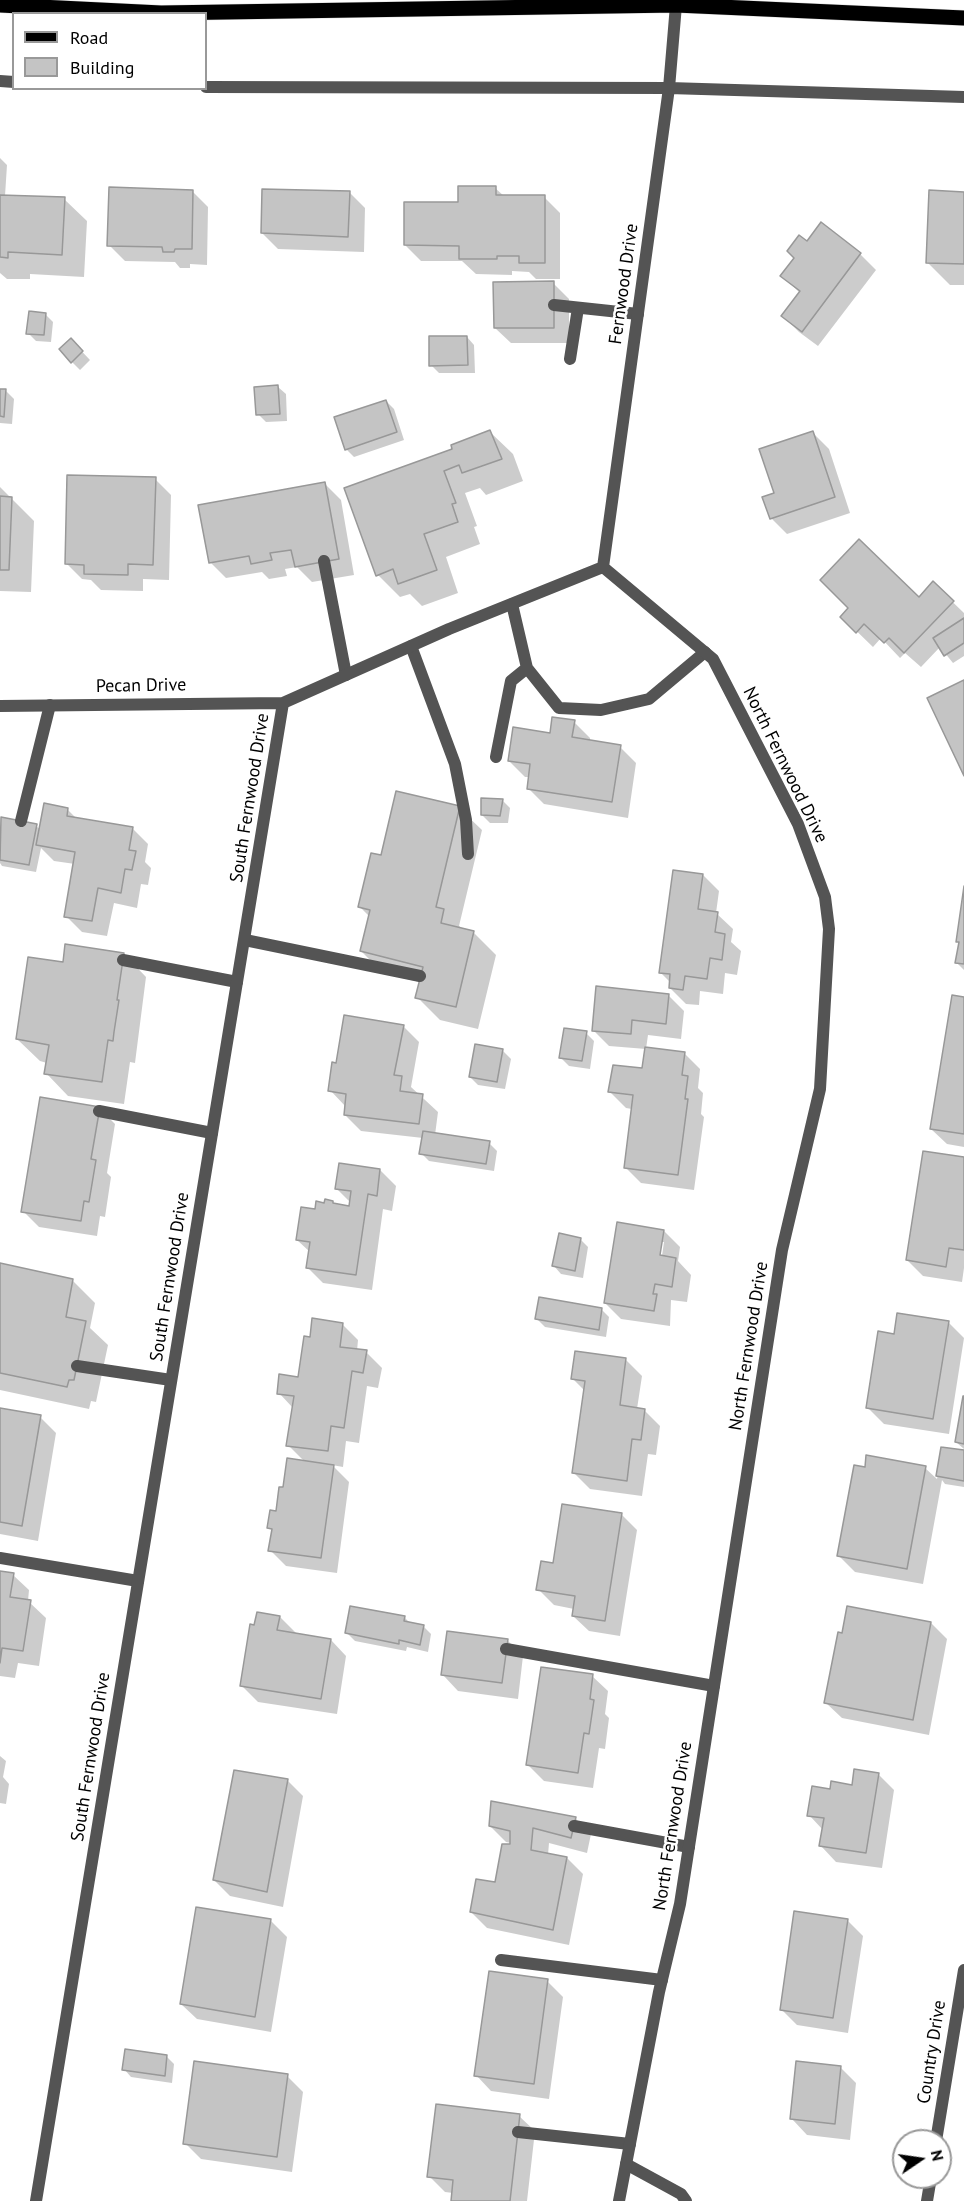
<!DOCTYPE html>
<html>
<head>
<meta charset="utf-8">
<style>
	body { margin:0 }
	#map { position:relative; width:964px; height:2201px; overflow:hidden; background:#fff; font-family:"PT Sans",sans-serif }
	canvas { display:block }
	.legend { position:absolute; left:12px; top:12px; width:195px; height:78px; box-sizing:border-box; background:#fff; border:2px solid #999; margin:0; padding:8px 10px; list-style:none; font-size:18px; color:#000 }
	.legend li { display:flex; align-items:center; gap:12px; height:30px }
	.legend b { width:30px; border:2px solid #999 }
	.north { position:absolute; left:892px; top:2129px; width:60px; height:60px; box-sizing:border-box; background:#fff; border:2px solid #999; border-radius:50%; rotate:77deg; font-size:16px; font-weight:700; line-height:24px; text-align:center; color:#000 }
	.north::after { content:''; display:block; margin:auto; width:21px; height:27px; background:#000; clip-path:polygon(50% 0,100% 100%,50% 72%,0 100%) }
</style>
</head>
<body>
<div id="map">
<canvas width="964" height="2201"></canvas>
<ul class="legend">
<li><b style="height:8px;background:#000"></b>Road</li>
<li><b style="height:16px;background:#c4c4c4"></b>Building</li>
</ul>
<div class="north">N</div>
</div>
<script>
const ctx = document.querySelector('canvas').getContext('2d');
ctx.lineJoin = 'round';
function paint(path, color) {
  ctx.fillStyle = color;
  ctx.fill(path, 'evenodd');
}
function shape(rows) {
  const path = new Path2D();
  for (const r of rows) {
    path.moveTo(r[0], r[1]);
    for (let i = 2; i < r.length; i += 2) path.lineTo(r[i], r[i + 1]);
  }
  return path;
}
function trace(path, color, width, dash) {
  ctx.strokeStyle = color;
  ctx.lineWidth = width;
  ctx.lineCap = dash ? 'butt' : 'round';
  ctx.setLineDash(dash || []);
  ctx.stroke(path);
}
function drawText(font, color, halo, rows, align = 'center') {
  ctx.font = font + ' "PT Sans",sans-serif';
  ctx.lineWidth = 5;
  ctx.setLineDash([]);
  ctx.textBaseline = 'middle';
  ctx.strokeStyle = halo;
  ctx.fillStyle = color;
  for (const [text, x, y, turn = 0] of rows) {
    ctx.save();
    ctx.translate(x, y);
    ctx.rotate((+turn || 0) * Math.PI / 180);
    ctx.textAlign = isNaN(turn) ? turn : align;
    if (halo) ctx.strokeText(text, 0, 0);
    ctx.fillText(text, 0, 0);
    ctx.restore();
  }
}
paint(shape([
	[0,158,7,165,5,196,64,199,87,221,84,277,30,274,30,279,7,279,0,273],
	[495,188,504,196,544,197,560,213,560,279,536,279,529,272,512,271,512,275,476,274,462,261,421,261,405,245,460,204],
	[192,191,208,207,207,265,190,264,190,268,180,268,175,262,125,261,109,245],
	[349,192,365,208,364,252,278,249,262,233],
	[964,193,964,285,950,285,927,262],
	[821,224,860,254,876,270,818,346,799,332,783,316,800,293,782,276],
	[553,283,569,299,569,343,511,343,495,328],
	[45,314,53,322,51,342,36,341,28,333],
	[467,337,474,345,475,373,439,373,431,365],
	[71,340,90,360,80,370,72,362],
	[278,387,286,394,287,421,266,422,258,414],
	[0,390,6,391,14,399,12,424,0,423],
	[386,401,394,409,404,440,354,457,346,449],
	[490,432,513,454,523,481,486,495,480,488,465,493,477,526,474,527,480,544,446,557,458,593,422,606,410,594,400,597,378,575,454,450],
	[813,433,829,449,850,513,787,534,771,518],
	[155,479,171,495,169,580,143,579,143,591,101,590,91,580,82,579,66,563],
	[325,484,341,500,354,575,312,582,297,567,285,569,287,576,269,579,262,572,226,578,210,562],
	[0,487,34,521,31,592,0,591],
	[933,583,964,613,964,656,953,663,940,647,921,667,905,653,900,658,881,638,873,647,842,617,919,599],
	[574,722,590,738,590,742,620,747,636,763,628,818,544,804,529,789,530,777,525,777,509,761],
	[502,800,510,808,508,823,490,823,482,815],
	[459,808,482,830,459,926,464,930,473,932,496,955,478,1029,440,1020,417,997,420,982,384,974,361,951,370,917,360,907,382,857],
	[67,809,77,819,132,828,148,844,145,862,151,868,148,885,141,884,137,908,114,903,107,936,82,932,66,916,75,864,54,861,41,848,36,872,2,866,0,863,0,830,2,819,36,826,41,830],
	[703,875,719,891,716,913,733,929,731,942,741,951,737,975,725,973,723,994,700,991,699,1005,686,1004,670,988,671,983,661,973],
	[964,896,964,970,957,963,960,944,957,941],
	[124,954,146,977,136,1055,135,1063,130,1062,124,1104,68,1096,46,1073,47,1063,40,1061,17,1039,64,964],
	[668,995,684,1011,681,1039,648,1035,646,1049,684,1053,700,1069,698,1088,703,1093,701,1114,704,1117,694,1190,641,1183,625,1167,632,1109,626,1108,610,1092,644,1070,646,1049,609,1046,593,1030],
	[964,998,964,1147,947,1144,931,1129],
	[403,1026,419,1042,411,1087,438,1112,435,1135,489,1143,497,1151,494,1171,429,1161,421,1153,423,1138,361,1131,345,1115,346,1107,330,1090,337,1064],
	[586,1033,594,1041,590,1069,569,1066,561,1058],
	[503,1051,511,1059,505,1089,478,1085,470,1077],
	[99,1108,115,1124,107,1173,111,1177,105,1217,100,1216,97,1236,39,1227,23,1211],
	[964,1159,964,1268,962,1282,923,1276,907,1260],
	[380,1170,396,1186,392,1211,383,1209,372,1290,323,1283,307,1267,310,1252,297,1240,316,1211,325,1204,332,1202,335,1205,350,1208,351,1203,336,1188],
	[664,1231,680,1247,678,1261,691,1275,687,1302,671,1300,670,1326,621,1319,605,1303],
	[661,1242,664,1242,661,1263,658,1263],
	[580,1239,588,1247,583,1278,561,1274,554,1266],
	[0,1265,72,1280,95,1303,90,1328,108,1345,96,1402,91,1401,89,1409,0,1390],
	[601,1309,609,1317,606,1337,545,1327,537,1319],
	[948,1322,964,1338,949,1434,884,1424,868,1408,895,1336],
	[342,1324,358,1340,357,1351,366,1352,382,1368,378,1388,367,1386,359,1443,346,1441,343,1467,332,1465,349,1482,337,1573,286,1566,270,1550,273,1531,268,1527,277,1512,284,1489,305,1462,288,1445,293,1408,279,1393,300,1379,311,1339],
	[577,1353,626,1360,642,1376,637,1409,644,1410,660,1426,656,1455,648,1454,642,1496,590,1489,574,1473,585,1391,573,1379],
	[964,1399,964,1449,956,1442],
	[0,1410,40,1417,56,1433,38,1541,0,1534],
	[942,1448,964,1452,964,1487,945,1484,942,1480,923,1584,855,1572,839,1556,925,1468,937,1479],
	[621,1514,637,1530,620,1636,589,1631,573,1616,574,1609,554,1605,538,1589,554,1565],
	[0,1572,13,1575,29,1590,28,1601,46,1618,39,1666,18,1663,15,1678,0,1676],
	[280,1617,296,1633,331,1640,346,1656,337,1714,258,1702,242,1686],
	[405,1618,411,1624,423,1626,431,1634,428,1652,407,1647,406,1651,355,1641,347,1633],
	[931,1623,947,1639,929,1735,842,1718,826,1703,843,1635],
	[507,1640,523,1656,518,1699,458,1691,443,1675],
	[592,1676,608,1691,605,1714,609,1718,605,1749,599,1748,593,1788,544,1781,528,1765],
	[0,1756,6,1761,3,1777,9,1784,6,1804,0,1803],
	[878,1774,894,1790,882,1868,836,1862,821,1846,823,1830,809,1815,831,1791,853,1786],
	[287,1780,303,1796,283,1907,230,1896,214,1880],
	[575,1818,591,1834,587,1853,549,1843,548,1855,567,1858,583,1874,569,1945,487,1928,471,1912,496,1884,511,1846,511,1843,506,1842,490,1826],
	[847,1920,863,1936,848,2033,797,2025,782,2010],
	[271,1921,287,1937,271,2032,197,2019,181,2004],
	[547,1981,563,1997,549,2099,491,2091,476,2075],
	[166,2056,174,2064,172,2083,131,2077,124,2069],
	[840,2067,856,2083,850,2140,807,2135,792,2119],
	[287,2076,303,2092,292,2172,201,2159,185,2143],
	[519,2116,535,2131,527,2201,453,2201,453,2193,445,2192,429,2176]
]), '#0003');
const building = shape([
	[458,186,496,186,496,195,545,195,545,263,519,263,519,256,497,256,497,259,459,259,459,246,404,245,404,202,458,202,458,186],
	[109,187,193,190,192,249,175,249,174,252,163,252,162,247,107,246,109,187],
	[262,189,350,191,348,237,261,233,262,189],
	[929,190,964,192,964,264,926,263,929,190],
	[0,195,65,197,62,255,8,252,8,258,0,257,0,195],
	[821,222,861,253,802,332,781,316,800,291,780,276,794,258,787,251,799,235,807,241,821,222],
	[554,281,554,328,494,328,493,282,554,281],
	[29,311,46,313,44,335,26,334,29,311],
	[429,336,467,336,468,365,429,366,429,336],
	[71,338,83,351,71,363,59,349,71,338],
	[278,385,280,414,256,415,254,387,278,385],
	[0,389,6,389,4,417,0,416,0,389],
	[386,400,397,432,345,450,334,417,386,400],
	[490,430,502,459,462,473,459,465,444,471,456,503,452,504,458,522,424,534,437,570,398,584,393,569,376,576,344,488,452,449,451,445,490,430],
	[813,431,835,497,770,519,762,497,774,493,759,449,813,431],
	[67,475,156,477,153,565,128,564,128,575,84,574,84,565,65,564,67,475],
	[325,482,339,559,295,567,291,550,270,553,272,560,251,564,249,556,209,563,198,505,325,482],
	[0,496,12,497,9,570,0,570,0,496],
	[859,539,919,597,933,581,954,601,904,653,889,638,884,643,864,624,856,633,840,617,848,608,820,580,859,539],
	[964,618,964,643,944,656,933,638,964,618],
	[964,680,964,776,927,698,964,680],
	[552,717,575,720,572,737,621,745,612,802,527,789,530,764,508,761,513,727,550,733,552,717],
	[396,791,460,806,436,907,444,909,441,923,474,931,456,1007,415,998,423,967,360,951,370,910,358,907,371,853,381,855,396,791],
	[481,798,503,799,500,816,481,815,481,798],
	[44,803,68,808,67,816,133,827,129,850,136,851,132,870,125,869,121,893,98,888,92,921,64,917,75,852,36,845,44,803],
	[1,817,37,824,29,865,0,860,1,817],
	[673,870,703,874,698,909,718,912,715,932,725,934,722,960,710,958,707,979,685,976,683,990,669,988,670,974,659,973,673,870],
	[964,886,964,964,955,963,959,942,956,942,964,886],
	[65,944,124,953,117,1000,119,1000,114,1032,113,1041,108,1040,102,1082,44,1074,49,1045,16,1039,28,957,63,962,65,944],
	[596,986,669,994,666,1024,632,1020,631,1034,592,1031,596,986],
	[952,995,964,997,964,1134,930,1129,952,995],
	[344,1015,404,1025,394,1075,402,1076,400,1091,423,1094,419,1124,344,1115,346,1094,328,1091,332,1062,336,1063,344,1015],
	[564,1028,587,1031,582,1061,559,1058,564,1028],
	[475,1044,503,1049,497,1082,469,1077,475,1044],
	[645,1047,685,1052,682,1075,688,1076,685,1099,688,1099,678,1175,624,1168,633,1095,608,1092,613,1065,642,1068,645,1047],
	[40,1097,100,1107,91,1159,96,1160,89,1202,84,1201,81,1221,21,1212,40,1097],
	[423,1131,490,1141,486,1164,419,1154,423,1131],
	[923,1151,964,1157,964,1250,949,1248,946,1267,906,1260,923,1151],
	[339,1163,380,1169,377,1196,368,1194,356,1275,306,1268,310,1242,296,1240,301,1207,315,1209,316,1201,324,1203,325,1199,333,1201,333,1203,349,1206,351,1191,335,1189,339,1163],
	[617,1222,664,1230,660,1255,676,1258,672,1287,655,1284,653,1294,657,1294,654,1311,604,1303,617,1222],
	[559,1233,581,1238,575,1271,552,1266,559,1233],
	[0,1263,73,1279,66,1317,86,1321,74,1380,69,1380,67,1387,0,1373,0,1263],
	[539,1297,602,1308,599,1330,535,1319,539,1297],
	[897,1313,949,1321,933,1419,866,1408,878,1331,894,1334,897,1313],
	[312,1318,343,1323,340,1347,367,1350,363,1373,352,1371,344,1428,331,1426,328,1451,286,1446,294,1396,277,1394,279,1374,298,1377,304,1336,310,1337,312,1318],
	[575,1351,626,1358,620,1405,645,1409,641,1440,632,1439,627,1481,572,1473,585,1381,571,1379,575,1351],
	[963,1396,964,1396,964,1444,955,1442,963,1396],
	[0,1408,41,1415,22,1526,0,1522,0,1408],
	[941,1447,964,1450,964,1481,936,1476,941,1447],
	[866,1455,926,1466,907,1569,837,1556,854,1465,865,1467,866,1455],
	[287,1458,334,1465,321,1558,268,1551,272,1529,267,1528,270,1510,276,1511,279,1487,283,1487,287,1458],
	[562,1504,622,1513,605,1621,572,1616,575,1596,536,1590,541,1561,553,1563,562,1504],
	[0,1571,14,1573,10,1597,31,1600,23,1651,2,1648,0,1663,0,1571],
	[350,1606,405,1616,404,1621,424,1625,420,1645,399,1640,399,1644,345,1633,350,1606],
	[847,1606,931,1622,913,1720,824,1703,838,1632,842,1633,847,1606],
	[257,1612,280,1616,277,1630,331,1639,321,1699,240,1686,250,1624,254,1625,257,1612],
	[447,1631,508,1639,502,1683,441,1675,447,1631],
	[541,1667,593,1674,590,1699,594,1700,589,1734,584,1733,578,1773,526,1765,541,1667],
	[854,1769,879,1773,866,1853,819,1846,824,1818,807,1816,812,1786,830,1789,831,1781,852,1785,854,1769],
	[234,1770,288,1779,267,1892,213,1880,234,1770],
	[491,1801,576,1817,571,1838,533,1828,531,1850,567,1857,553,1930,470,1912,476,1879,495,1882,502,1844,510,1844,510,1831,489,1826,491,1801],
	[196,1907,271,1919,255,2017,180,2004,196,1907],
	[794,1911,848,1919,833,2018,780,2010,794,1911],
	[489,1971,548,1979,534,2084,474,2076,489,1971],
	[125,2049,167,2055,165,2076,122,2070,125,2049],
	[194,2061,288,2074,277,2157,183,2144,194,2061],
	[796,2061,841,2066,835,2124,790,2119,796,2061],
	[436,2104,520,2114,510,2201,451,2201,453,2180,427,2177,436,2104]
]);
paint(building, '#c4c4c4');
trace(building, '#989898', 1.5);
const primary = shape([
	[0,5,161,13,676,5,964,18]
]);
trace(primary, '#dbdbdb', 16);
trace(shape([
	[554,305,638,314],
	[570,359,578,308],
	[324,561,346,675],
	[512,604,527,668,559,708,601,710,649,699,705,652],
	[411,646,455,764,466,820,468,854],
	[496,757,511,681,527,668],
	[21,821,50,705],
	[245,940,420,976],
	[123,960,237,982],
	[99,1111,212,1133],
	[77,1366,171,1380],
	[0,1558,138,1581],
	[506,1649,714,1686],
	[574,1826,689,1847],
	[501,1960,662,1980],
	[518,2132,630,2144],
	[626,2164,681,2194,686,2201]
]), '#545454', 12);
trace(shape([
	[0,81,14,82],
	[206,87,669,88,964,97],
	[603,567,713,659,798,824,825,897,829,929,820,1089,782,1250,680,1904,659,1992,619,2201],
	[603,567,669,88,676,5],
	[0,706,283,703,449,629,603,567],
	[936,2141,964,1970],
	[36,2201,283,703],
	[927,2201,931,2177]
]), '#545454', 12);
trace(primary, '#000', 15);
drawText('18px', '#000', '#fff', [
	["Fernwood Drive",624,284,-82],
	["Pecan Drive",141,686,-1],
	["North Fernwood Drive",785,765,64],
	["South Fernwood Drive",250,798,-81],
	["South Fernwood Drive",170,1277,-81],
	["North Fernwood Drive",749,1346,-81],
	["South Fernwood Drive",91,1757,-81],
	["North Fernwood Drive",673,1826,-81],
	["Country Drive",932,2052,-81]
]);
</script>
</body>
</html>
